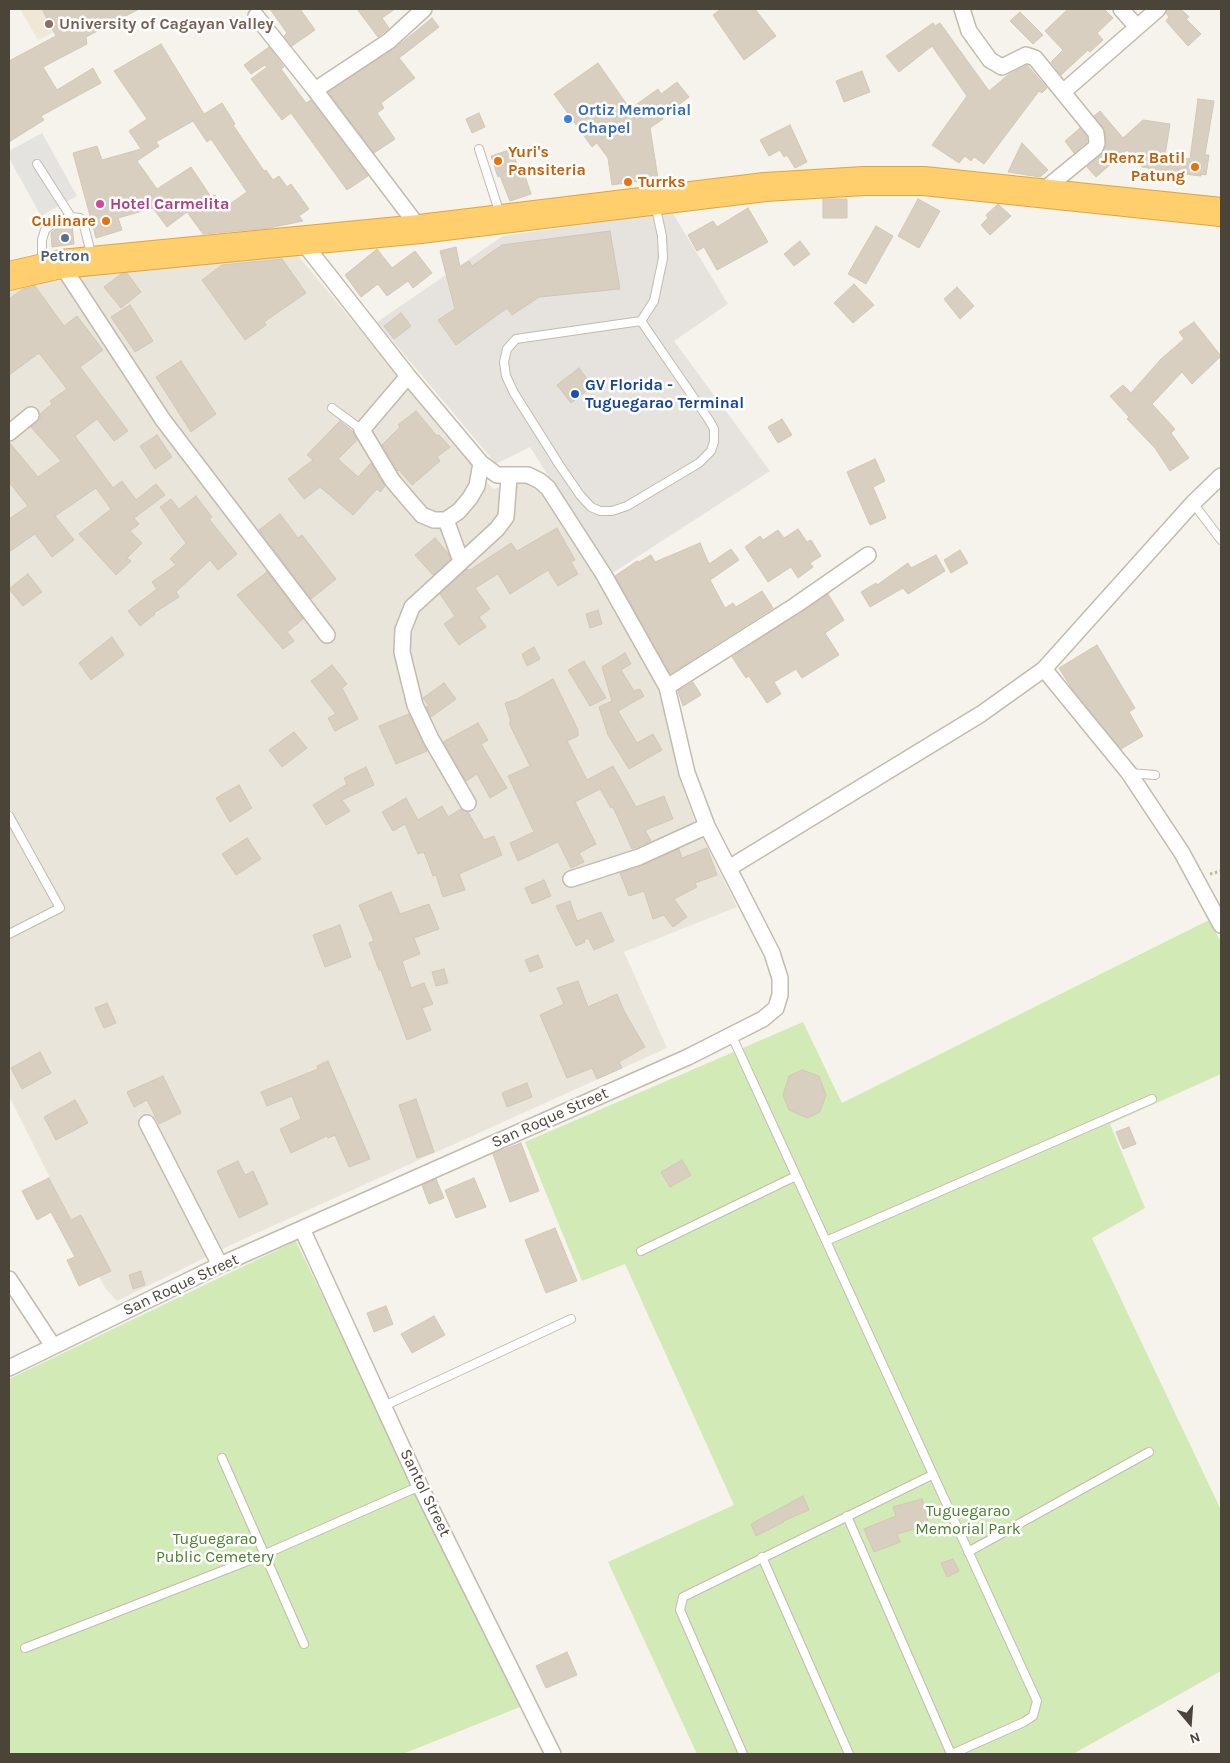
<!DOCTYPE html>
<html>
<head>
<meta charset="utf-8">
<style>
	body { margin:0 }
	#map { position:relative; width:1230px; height:1763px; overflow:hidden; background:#f6f3ec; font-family:Karla,sans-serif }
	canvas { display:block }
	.frame { position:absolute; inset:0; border:10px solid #4b4439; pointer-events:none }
	.north { position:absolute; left:1165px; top:1698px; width:50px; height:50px; -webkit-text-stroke:4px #fff; paint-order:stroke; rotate:162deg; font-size:14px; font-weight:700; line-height:20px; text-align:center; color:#4b4439 }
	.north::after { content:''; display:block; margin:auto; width:18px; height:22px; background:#4b4439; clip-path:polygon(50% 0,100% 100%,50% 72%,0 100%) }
</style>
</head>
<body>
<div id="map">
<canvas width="1230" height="1763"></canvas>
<div class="frame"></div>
<div class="north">N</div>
</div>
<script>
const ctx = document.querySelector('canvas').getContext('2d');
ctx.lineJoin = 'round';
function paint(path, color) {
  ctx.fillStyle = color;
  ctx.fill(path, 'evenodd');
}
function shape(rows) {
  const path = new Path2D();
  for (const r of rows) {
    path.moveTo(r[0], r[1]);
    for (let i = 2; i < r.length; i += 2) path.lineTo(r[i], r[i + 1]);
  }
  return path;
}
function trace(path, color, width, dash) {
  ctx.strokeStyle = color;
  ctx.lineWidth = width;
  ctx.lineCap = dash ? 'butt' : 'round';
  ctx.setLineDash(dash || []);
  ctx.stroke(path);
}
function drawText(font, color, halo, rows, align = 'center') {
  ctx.font = font + ' Karla,sans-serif';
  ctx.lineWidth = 5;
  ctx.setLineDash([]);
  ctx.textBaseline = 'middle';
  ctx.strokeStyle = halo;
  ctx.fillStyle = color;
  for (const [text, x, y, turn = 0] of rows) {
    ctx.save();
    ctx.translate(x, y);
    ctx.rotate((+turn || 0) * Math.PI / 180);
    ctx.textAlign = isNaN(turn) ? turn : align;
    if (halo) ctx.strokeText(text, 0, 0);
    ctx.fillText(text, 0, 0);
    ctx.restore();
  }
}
paint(shape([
	[295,252,493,489,532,479,616,609,661,691,679,778,697,827,737,907,624,952,667,1048,235,1243,117,1301,105,1288,9,1096,9,290,30,280]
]), '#eae5da');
paint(shape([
	[672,212,728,304,674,341,770,471,611,574,530,447,496,464,377,322,503,236]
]), '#e6e2dd');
paint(shape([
	[20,9,100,9,38,40]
]), '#efe8d6');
paint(shape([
	[1209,920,1221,942,1221,1074,1110,1124,1145,1208,1092,1238,1221,1510,1221,1671,1073,1754,697,1754,608,1562,734,1505,625,1264,582,1281,525,1142,803,1022,842,1103],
	[296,1241,520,1707,403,1754,9,1754,9,1379]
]), '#d2eab5');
paint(shape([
	[42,133,77,196,41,216,9,158,9,151]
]), '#e5e3e0');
const building = shape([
	[42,9,139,9,86,37,87,44,43,67,57,90,93,68,101,83,41,116,44,120,9,142,9,61,56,36,42,9],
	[270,9,300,9,315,30,292,46,284,36,287,33,270,9],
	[357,9,395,9,382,18,389,28,378,37,357,9],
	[721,9,755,9,776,36,744,60,713,15,721,9],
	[1068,9,1104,9,1113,18,1097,33,1103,40,1090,52,1088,50,1061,75,1051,62,1063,50,1045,31,1068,9],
	[1167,9,1181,9,1189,17,1186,19,1201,34,1188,46,1166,21,1169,17,1166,13,1167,9],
	[1020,12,1043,35,1033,44,1010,21,1020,12],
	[432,18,439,27,399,58,415,78,381,103,384,108,377,113,395,139,374,153,328,92,394,49,432,18],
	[933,23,935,26,940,23,989,91,1008,75,1027,65,1047,88,1042,93,1039,91,984,164,974,157,971,161,965,156,959,163,932,145,967,96,932,46,899,72,886,56,933,23],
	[161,44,204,114,222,103,235,124,233,125,264,171,266,170,273,180,279,176,287,187,291,184,309,209,299,216,303,221,269,228,203,234,187,212,167,227,153,208,118,218,122,230,96,238,73,153,97,146,102,160,141,149,129,131,147,119,114,71,161,44],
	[193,121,207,142,211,139,247,192,224,208,215,195,211,197,191,167,157,189,137,161,159,146,156,142,193,121],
	[269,47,284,67,281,69,306,103,311,100,368,176,347,190,291,113,282,120,251,79,267,67,265,65,251,74,244,65,269,47],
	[598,63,630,109,658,89,661,94,677,82,689,97,662,117,663,119,650,128,658,178,612,185,608,158,597,143,592,147,554,94,598,63],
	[862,71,870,92,844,102,836,81,862,71],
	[1198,99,1214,101,1205,155,1209,155,1206,175,1201,174,1201,176,1185,174,1184,180,1153,175,1154,169,1142,167,1127,150,1096,177,1087,167,1101,155,1106,146,1105,132,1094,116,1100,111,1123,138,1143,120,1170,124,1165,156,1190,159,1198,99],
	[479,113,485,127,472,133,466,119,479,113],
	[790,125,807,162,795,168,787,155,784,157,780,150,769,156,760,140,790,125],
	[1080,128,1087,137,1087,142,1074,153,1065,141,1080,128],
	[1022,143,1048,170,1040,177,1008,172,1022,143],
	[512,149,520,174,524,173,531,194,510,201,500,176,498,177,491,156,512,149],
	[823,199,847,199,847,218,823,218,823,199],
	[918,199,940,211,919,248,898,236,918,199],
	[998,204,1011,216,990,235,981,225,988,218,986,215,998,204],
	[748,208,768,242,717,270,704,247,697,251,688,235,713,221,717,227,748,208],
	[72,225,74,244,52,247,51,233,58,227,72,225],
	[876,226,893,236,866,284,848,274,876,226],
	[610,231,620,289,539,297,512,315,507,308,456,345,438,320,455,309,440,251,456,247,460,267,469,261,472,266,502,245,610,231],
	[800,241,810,254,794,266,784,254,800,241],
	[377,249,392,268,415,251,432,273,413,288,408,281,387,296,378,284,361,297,345,275,377,249],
	[282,259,306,293,264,322,266,325,245,340,202,280,222,265,282,259],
	[127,273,141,292,121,308,104,287,121,274,127,273],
	[854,284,874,305,853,323,834,303,854,284],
	[35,286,64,326,77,316,103,350,80,367,128,431,114,441,97,419,75,436,113,488,122,481,136,500,156,484,165,495,134,518,139,524,130,531,142,543,127,558,131,561,116,575,79,534,111,509,96,488,55,516,74,540,52,557,35,534,9,552,9,519,28,506,9,482,9,442,38,477,61,461,31,427,40,419,40,414,52,404,50,401,67,389,39,353,9,375,9,299,23,289,35,286],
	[957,287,974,306,960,319,944,299,957,287],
	[130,305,153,341,135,352,111,317,130,305],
	[401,313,411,326,394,339,384,326,401,313],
	[1194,322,1221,356,1192,384,1182,372,1152,404,1175,429,1171,433,1189,458,1170,471,1155,448,1127,419,1129,417,1110,396,1123,385,1131,393,1161,359,1184,339,1179,332,1194,322],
	[181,361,216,414,191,432,156,377,181,361],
	[579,368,587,379,584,382,589,389,571,403,557,385,579,368],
	[416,411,437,436,439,435,450,447,437,457,440,461,412,485,399,470,398,471,382,445,400,427,398,425,416,411],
	[782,419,792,435,778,443,768,427,782,419],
	[340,421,353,432,357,440,338,459,358,477,371,463,385,486,380,492,377,489,353,515,320,487,304,499,288,479,313,460,307,455,340,421],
	[157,435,172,457,155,469,140,446,157,435],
	[875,459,885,481,873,487,886,518,870,525,847,472,875,459],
	[196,496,212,517,209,519,237,554,218,570,210,560,176,592,179,597,154,613,155,614,140,626,128,611,157,589,152,582,176,565,170,559,186,543,160,507,171,499,179,509,196,496],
	[280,514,298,538,302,535,336,579,311,599,259,530,280,514],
	[557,528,575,560,571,562,578,574,558,586,548,570,510,594,498,574,475,588,490,609,479,617,486,627,459,645,444,624,455,616,440,594,467,569,470,570,511,543,517,551,557,528],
	[798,529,807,542,811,540,821,556,810,563,813,567,798,578,791,567,768,582,745,547,760,536,763,540,778,530,784,538,798,529],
	[435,538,448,553,450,559,433,575,415,555,435,538],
	[700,543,709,564,731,549,739,560,710,580,725,608,733,603,736,607,762,591,773,608,670,674,615,576,637,561,639,562,651,555,655,562,700,543],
	[960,550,968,563,951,573,944,560,960,550],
	[936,555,945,571,908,594,903,588,870,607,861,592,876,583,877,585,908,563,911,568,936,555],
	[267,572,303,619,287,632,294,641,283,649,237,595,267,572],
	[28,574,42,592,23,606,9,589,28,574],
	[828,594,844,620,825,633,839,655,802,678,796,669,774,682,781,694,767,703,749,676,746,678,732,657,828,594],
	[598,610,602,624,590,628,586,614,598,610],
	[112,637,124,655,91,680,79,663,112,637],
	[1097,645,1135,708,1129,712,1143,736,1121,749,1072,689,1059,668,1097,645],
	[534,647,540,659,527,666,522,654,534,647],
	[625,653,631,664,621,670,634,691,640,689,644,696,618,711,637,743,653,734,662,750,629,769,608,735,599,707,612,701,602,667,625,653],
	[584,661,606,698,590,706,568,670,584,661],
	[332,665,347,684,342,688,358,719,335,731,328,718,336,714,311,681,332,665],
	[553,679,578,730,578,736,567,741,587,780,613,766,636,807,664,796,673,819,645,830,651,841,632,849,613,807,611,808,600,789,575,802,596,844,579,853,584,862,571,868,558,842,518,861,510,843,534,832,508,776,530,766,509,723,511,722,505,703,517,699,553,679],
	[693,682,701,695,683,706,678,691,693,682],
	[444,683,456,699,431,717,426,707,429,706,423,698,444,683],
	[409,714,427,751,396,764,379,726,409,714],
	[478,723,488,740,481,744,507,788,490,798,477,774,466,781,443,742,478,723],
	[294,732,307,748,282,767,269,750,294,732],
	[366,767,374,785,342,800,350,811,326,825,313,805,347,784,344,778,366,767],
	[239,785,252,808,230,822,216,798,239,785],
	[406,798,418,820,442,806,448,817,461,809,468,812,484,840,494,836,502,855,459,874,465,890,443,897,436,875,433,876,424,852,418,854,405,824,393,831,382,812,406,798],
	[247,838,261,859,236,875,222,854,247,838],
	[707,848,717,875,695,883,697,887,674,899,687,917,673,927,664,915,653,919,644,891,629,896,620,873,679,849,682,858,707,848],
	[544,880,551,896,532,904,525,888,544,880],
	[391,892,400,914,429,904,439,929,414,938,420,954,402,961,411,988,424,983,433,1004,422,1008,431,1030,407,1040,381,970,379,970,369,943,374,941,359,905,391,892],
	[570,901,577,921,601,912,614,941,594,950,588,938,584,940,585,942,576,946,556,906,570,901],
	[340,925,351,957,325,967,313,935,340,925],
	[538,955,543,967,530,972,525,960,538,955],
	[444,969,448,983,436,986,432,972,444,969],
	[578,981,588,1007,617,994,624,1011,645,1047,619,1062,622,1068,597,1079,592,1068,567,1078,540,1015,564,1004,557,988,578,981],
	[107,1003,116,1023,104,1028,95,1008,107,1003],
	[40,1052,51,1073,22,1089,11,1068,40,1052],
	[328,1061,370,1159,349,1167,335,1135,328,1138,327,1136,291,1153,280,1129,301,1119,292,1096,267,1106,261,1092,318,1069,317,1066,328,1061],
	[802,1070,819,1076,826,1095,820,1112,807,1118,789,1110,783,1095,789,1076,802,1070],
	[163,1076,181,1113,159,1124,147,1100,134,1107,127,1092,163,1076],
	[527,1083,532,1097,507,1107,502,1093,527,1083],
	[416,1099,434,1152,417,1158,399,1105,416,1099],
	[75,1100,88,1123,56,1140,44,1117,75,1100],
	[1129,1127,1136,1144,1123,1149,1116,1132,1129,1127],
	[521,1143,539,1191,510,1202,493,1154,521,1143],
	[682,1160,691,1175,670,1187,661,1172,682,1160],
	[238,1161,245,1175,253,1171,268,1204,239,1218,217,1171,238,1161],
	[49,1178,71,1220,81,1215,111,1271,79,1286,67,1260,75,1257,51,1212,37,1220,22,1191,49,1178],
	[474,1178,486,1207,456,1218,445,1190,474,1178],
	[436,1179,444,1198,429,1204,422,1185,436,1179],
	[555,1228,577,1281,546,1293,525,1240,555,1228],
	[141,1271,145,1285,133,1289,129,1275,141,1271],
	[386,1306,393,1324,374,1332,367,1313,386,1306],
	[434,1316,445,1335,412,1353,401,1334,434,1316],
	[803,1496,809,1510,783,1521,784,1522,756,1536,751,1524,803,1496],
	[922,1499,929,1525,897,1534,900,1542,874,1552,864,1529,896,1516,893,1507,922,1499],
	[953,1559,959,1571,947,1577,941,1563,953,1559],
	[567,1652,577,1675,546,1688,536,1666,567,1652]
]);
paint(building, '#d8cfc1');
trace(building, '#d3c7b4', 1);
const lane = shape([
	[479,149,500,214],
	[37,164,71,217],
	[42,264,42,240,45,230,56,221,71,217,80,218,83,222,92,257],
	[641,321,709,420,714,429,714,442,711,451,699,463,627,506,612,511,600,511,591,507,580,495,560,466,514,393,506,376,504,362,507,349,516,339,641,321,654,301,663,258,662,236,655,204],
	[332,408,362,430],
	[1193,503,1221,540],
	[1129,773,1155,775],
	[9,816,60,908,9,934],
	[731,1034,1037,1701,1033,1716,1024,1722,952,1754],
	[826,1241,1152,1099],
	[641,1251,796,1176],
	[384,1406,571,1319],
	[222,1458,304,1644],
	[847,1516,951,1754],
	[968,1552,1149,1452],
	[762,1557,849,1754],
	[25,1648,263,1555,420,1486],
	[743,1754,680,1610,683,1597,932,1475]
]);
const street = shape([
	[962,9,969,31,990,60,1002,67,1026,55,1035,58,1096,133,1097,143,1095,148,1040,193],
	[1121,9,1137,27],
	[256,16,315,90,420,229],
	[315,90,389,41,424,9],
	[1063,92,1158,9],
	[61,264,163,420,327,635],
	[408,376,362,430,392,480,408,499,422,515,434,520,446,520,459,511,470,498,477,486,481,463],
	[9,433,31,415],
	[446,520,461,561],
	[1044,669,1129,773,1182,853,1221,925],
	[667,687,796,605,868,555],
	[468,803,431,739,415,705,402,652,403,630,412,607,497,529,506,517,509,477],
	[729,868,981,714,1044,669,1193,503,1221,476],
	[571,879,639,857,707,826],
	[147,1123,220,1265],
	[302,1229,420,1486,553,1754],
	[9,1279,53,1346],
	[9,1368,220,1265,688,1057,763,1019,776,1008,780,995,780,978,772,953,707,826,687,773,667,687,604,575,548,488,540,481,528,475,497,475,481,463,408,376,302,241]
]);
const highway = shape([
	[9,276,61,264,420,229,765,187,864,181,924,181,1221,212]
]);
trace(lane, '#c2bbae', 10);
trace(street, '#c2bbae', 18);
trace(highway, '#e0a43c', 30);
trace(shape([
	[1210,874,1221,871]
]), '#c4b79f', 3, [2.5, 2.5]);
trace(lane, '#fff', 8);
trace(street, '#fff', 15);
trace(highway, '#ffcf6e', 28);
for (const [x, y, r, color] of [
	[49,24,5,"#8d6e63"],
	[568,119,5,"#3f7fe0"],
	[498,161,5,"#e8710a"],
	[1195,167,5,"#e8710a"],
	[628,182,5,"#e8710a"],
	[100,204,5,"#d1479c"],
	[106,221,5,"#e8710a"],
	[65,238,5,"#5c6f8a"],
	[575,394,5,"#1a4fb4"]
]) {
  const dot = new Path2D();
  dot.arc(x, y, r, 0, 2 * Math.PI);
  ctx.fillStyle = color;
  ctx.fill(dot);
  trace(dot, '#fff', 2);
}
drawText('bold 16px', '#785e54', '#fff', [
	["University of Cagayan Valley",59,24]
], 'left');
drawText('bold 16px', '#366cbe', '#fff', [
	["Ortiz Memorial",578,110],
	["Chapel",578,128]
], 'left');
drawText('bold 16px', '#c56008', '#fff', [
	["Yuri's",508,152],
	["Pansiteria",508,170],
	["JRenz Batil",1185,158,"right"],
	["Patung",1185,176,"right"],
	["Turrks",638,182],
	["Culinare",96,221,"right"]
], 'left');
drawText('bold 16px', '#b23c85', '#fff', [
	["Hotel Carmelita",110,204]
], 'left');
drawText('bold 16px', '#4e5e75', '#fff', [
	["Petron",65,256]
]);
drawText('bold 16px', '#164399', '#fff', [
	["GV Florida -",585,385],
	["Tuguegarao Terminal",585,403]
], 'left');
drawText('16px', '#4b4439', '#fff', [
	["San Roque Street",550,1118,-24],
	["San Roque Street",181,1285,-25],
	["Santol Street",425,1493,64]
]);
drawText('16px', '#4a7f2a', '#fff', [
	["Tuguegarao",968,1511],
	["Memorial Park",968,1529],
	["Tuguegarao",215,1539],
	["Public Cemetery",215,1557]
]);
</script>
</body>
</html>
